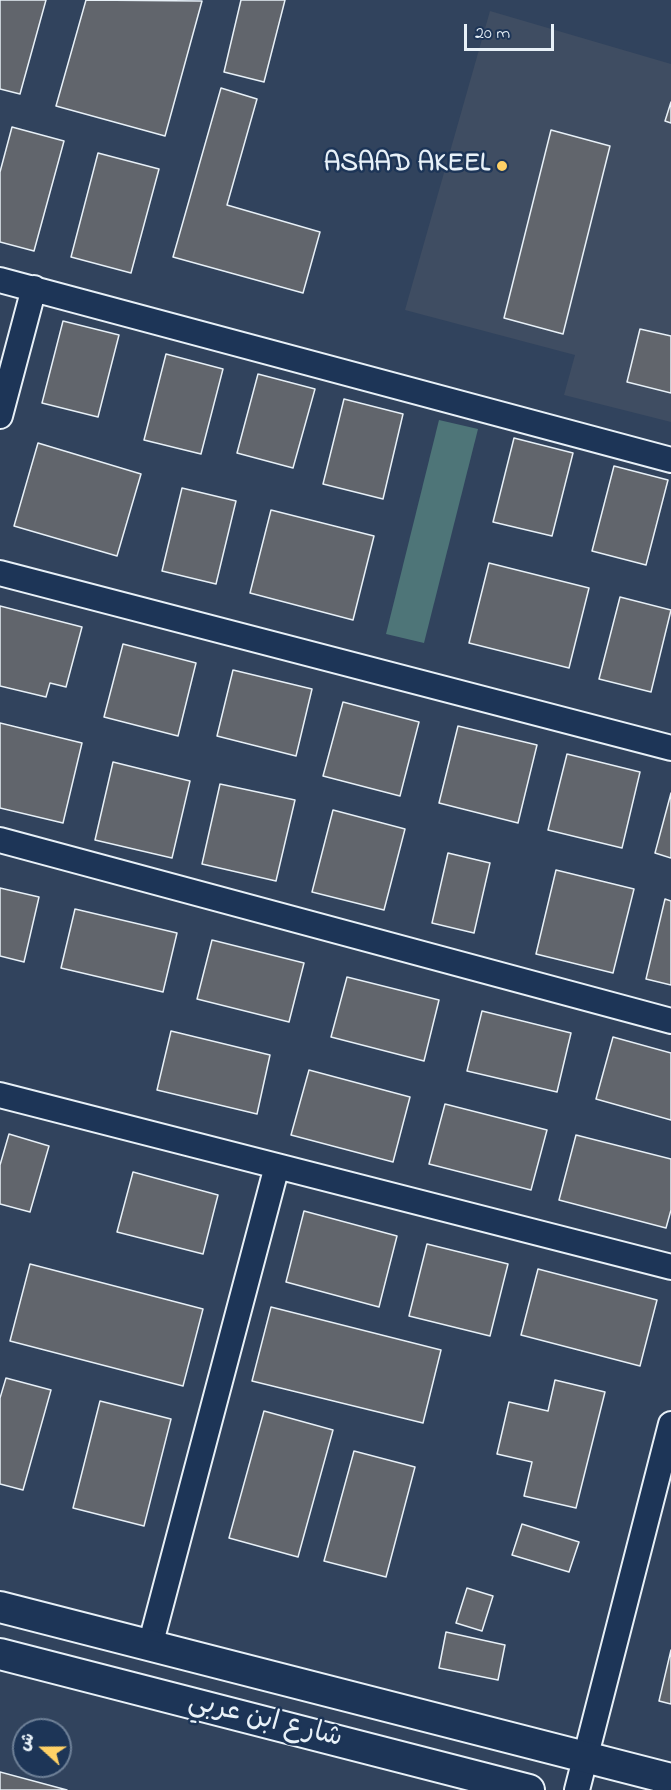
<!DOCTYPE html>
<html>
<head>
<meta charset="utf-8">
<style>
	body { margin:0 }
	#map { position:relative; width:671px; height:1790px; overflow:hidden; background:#31435d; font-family:"Indie Flower","Playpen Sans Arabic",sans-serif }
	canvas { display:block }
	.north { position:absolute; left:12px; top:1718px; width:60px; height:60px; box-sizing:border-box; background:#1d3557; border:2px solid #6e8097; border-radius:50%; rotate:291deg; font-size:16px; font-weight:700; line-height:24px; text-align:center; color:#e8f1f8 }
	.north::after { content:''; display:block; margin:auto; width:21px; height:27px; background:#ffd166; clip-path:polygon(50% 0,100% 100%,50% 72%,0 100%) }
	.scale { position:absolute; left:464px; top:24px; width:90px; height:27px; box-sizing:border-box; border:3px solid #e8f1f8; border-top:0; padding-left:8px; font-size:18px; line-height:21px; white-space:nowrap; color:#e8f1f8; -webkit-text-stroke:4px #1d3557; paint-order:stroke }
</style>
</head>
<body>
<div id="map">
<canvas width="671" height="1790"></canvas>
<div class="north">ش</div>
<div class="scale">20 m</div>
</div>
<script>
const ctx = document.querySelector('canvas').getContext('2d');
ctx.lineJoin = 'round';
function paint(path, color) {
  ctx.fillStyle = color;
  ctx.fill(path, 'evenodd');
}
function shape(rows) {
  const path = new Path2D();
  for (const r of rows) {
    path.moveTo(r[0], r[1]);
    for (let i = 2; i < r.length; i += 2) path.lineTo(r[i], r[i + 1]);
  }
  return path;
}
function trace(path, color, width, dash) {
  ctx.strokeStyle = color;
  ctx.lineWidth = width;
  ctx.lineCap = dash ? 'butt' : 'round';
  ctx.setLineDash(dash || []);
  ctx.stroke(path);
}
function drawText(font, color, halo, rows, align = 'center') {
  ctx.font = font + ' "Indie Flower","Playpen Sans Arabic",sans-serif';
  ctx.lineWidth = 5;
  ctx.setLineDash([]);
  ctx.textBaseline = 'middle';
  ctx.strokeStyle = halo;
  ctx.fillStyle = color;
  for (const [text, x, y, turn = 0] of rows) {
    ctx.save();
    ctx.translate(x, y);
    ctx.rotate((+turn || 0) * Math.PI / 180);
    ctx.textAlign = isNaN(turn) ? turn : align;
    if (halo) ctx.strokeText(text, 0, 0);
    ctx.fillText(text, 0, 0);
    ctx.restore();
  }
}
paint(shape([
	[490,11,671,64,671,422,564,395,575,355,405,310],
	[551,131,610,146,563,334,504,318]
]), '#3f4d62');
paint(shape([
	[439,420,478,429,424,643,386,634]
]), '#4e7578');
const building = shape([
	[0,0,46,0,20,94,0,89,0,0],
	[86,0,202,1,165,136,56,106,86,0],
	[241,0,285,0,264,82,224,72,241,0],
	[221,88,257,99,227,205,320,232,303,293,173,257,221,88],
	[671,102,671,123,665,121,671,102],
	[12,127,64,141,34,251,0,242,0,172,12,127],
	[551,130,610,146,563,334,504,318,551,130],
	[98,153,159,169,131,273,71,257,98,153],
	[63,321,119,335,98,417,42,403,63,321],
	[640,329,671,336,671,393,627,382,640,329],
	[166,354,223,369,201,454,144,440,166,354],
	[258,374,315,389,293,468,237,453,258,374],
	[344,399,403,414,383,499,323,484,344,399],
	[514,438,573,453,552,536,493,522,514,438],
	[38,443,141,474,117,556,14,526,38,443],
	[614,466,668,480,646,565,592,551,614,466],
	[182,488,236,501,216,584,162,571,182,488],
	[271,510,374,536,353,620,250,593,271,510],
	[489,563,589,588,569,668,469,643,489,563],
	[620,597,671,610,651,692,599,679,620,597],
	[0,606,82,627,66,687,50,683,46,697,0,686,0,606],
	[123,644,196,663,178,736,104,717,123,644],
	[233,670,312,689,296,756,217,736,233,670],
	[343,702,419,722,400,796,323,776,343,702],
	[0,723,82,743,63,823,0,808,0,723],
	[458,726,537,745,518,823,439,803,458,726],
	[567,754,640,772,622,848,548,830,567,754],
	[113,762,190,781,172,858,95,840,113,762],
	[220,784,295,800,276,881,202,864,220,784],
	[671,793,671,858,655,853,671,793],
	[333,810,405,829,384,910,312,892,333,810],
	[448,853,490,863,474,933,432,923,448,853],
	[556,870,634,889,613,973,536,954,556,870],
	[0,888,39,897,24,962,0,956,0,888],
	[665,899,671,901,671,985,646,979,665,899],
	[75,909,177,933,163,992,61,968,75,909],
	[212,940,304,963,289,1022,197,999,212,940],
	[347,977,439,1000,424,1061,331,1037,347,977],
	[482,1011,571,1033,557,1092,467,1071,482,1011],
	[171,1031,270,1055,257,1114,157,1090,171,1031],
	[613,1037,671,1053,671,1120,596,1099,613,1037],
	[309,1070,410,1097,393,1162,291,1135,309,1070],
	[445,1104,547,1130,531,1190,429,1164,445,1104],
	[9,1134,49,1146,30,1212,0,1204,0,1165,9,1134],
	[576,1135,671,1159,671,1210,666,1228,559,1200,576,1135],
	[133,1172,218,1195,203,1254,117,1232,133,1172],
	[304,1211,397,1236,379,1307,286,1282,304,1211],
	[427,1244,508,1264,490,1336,409,1316,427,1244],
	[30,1264,203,1309,183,1386,10,1341,30,1264],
	[538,1269,657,1300,640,1366,521,1335,538,1269],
	[271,1307,441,1350,423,1423,252,1381,271,1307],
	[6,1378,51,1390,23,1490,0,1484,0,1398,6,1378],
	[555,1380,605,1392,576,1508,524,1496,532,1462,497,1454,509,1402,548,1411,555,1380],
	[100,1401,171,1419,144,1526,73,1508,100,1401],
	[264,1411,333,1430,298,1557,229,1538,264,1411],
	[354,1451,415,1467,386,1577,324,1561,354,1451],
	[522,1524,579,1542,569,1572,512,1555,522,1524],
	[467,1588,493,1596,482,1631,456,1623,467,1588],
	[446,1632,505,1645,498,1680,439,1668,446,1632],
	[671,1650,671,1704,659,1701,671,1650],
	[0,1772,67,1790,0,1790,0,1772]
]);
paint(building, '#61656c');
trace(building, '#e8f1f8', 1.5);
const minor = shape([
	[0,280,671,460],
	[0,416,34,288],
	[0,573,671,748],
	[0,840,671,1021],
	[0,1095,671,1267],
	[150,1646,277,1166],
	[577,1790,671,1424]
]);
const tertiary = shape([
	[0,1607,671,1779],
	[0,1654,529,1790]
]);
trace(minor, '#e8f1f8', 28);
trace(tertiary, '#e8f1f8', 34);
trace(minor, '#1d3557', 24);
trace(tertiary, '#1d3557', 30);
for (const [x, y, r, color] of [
	[502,166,6,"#ffd166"]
]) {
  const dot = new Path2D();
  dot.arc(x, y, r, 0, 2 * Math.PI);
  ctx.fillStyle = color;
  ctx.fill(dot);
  trace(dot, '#1d3557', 2);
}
drawText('bold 27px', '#e8f1f8', '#1d3557', [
	["ASAAD AKEEL",490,166]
], 'right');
drawText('27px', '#e8f1f8', '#1d3557', [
	["شارع ابن عربي",265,1722,14]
]);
</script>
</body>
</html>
